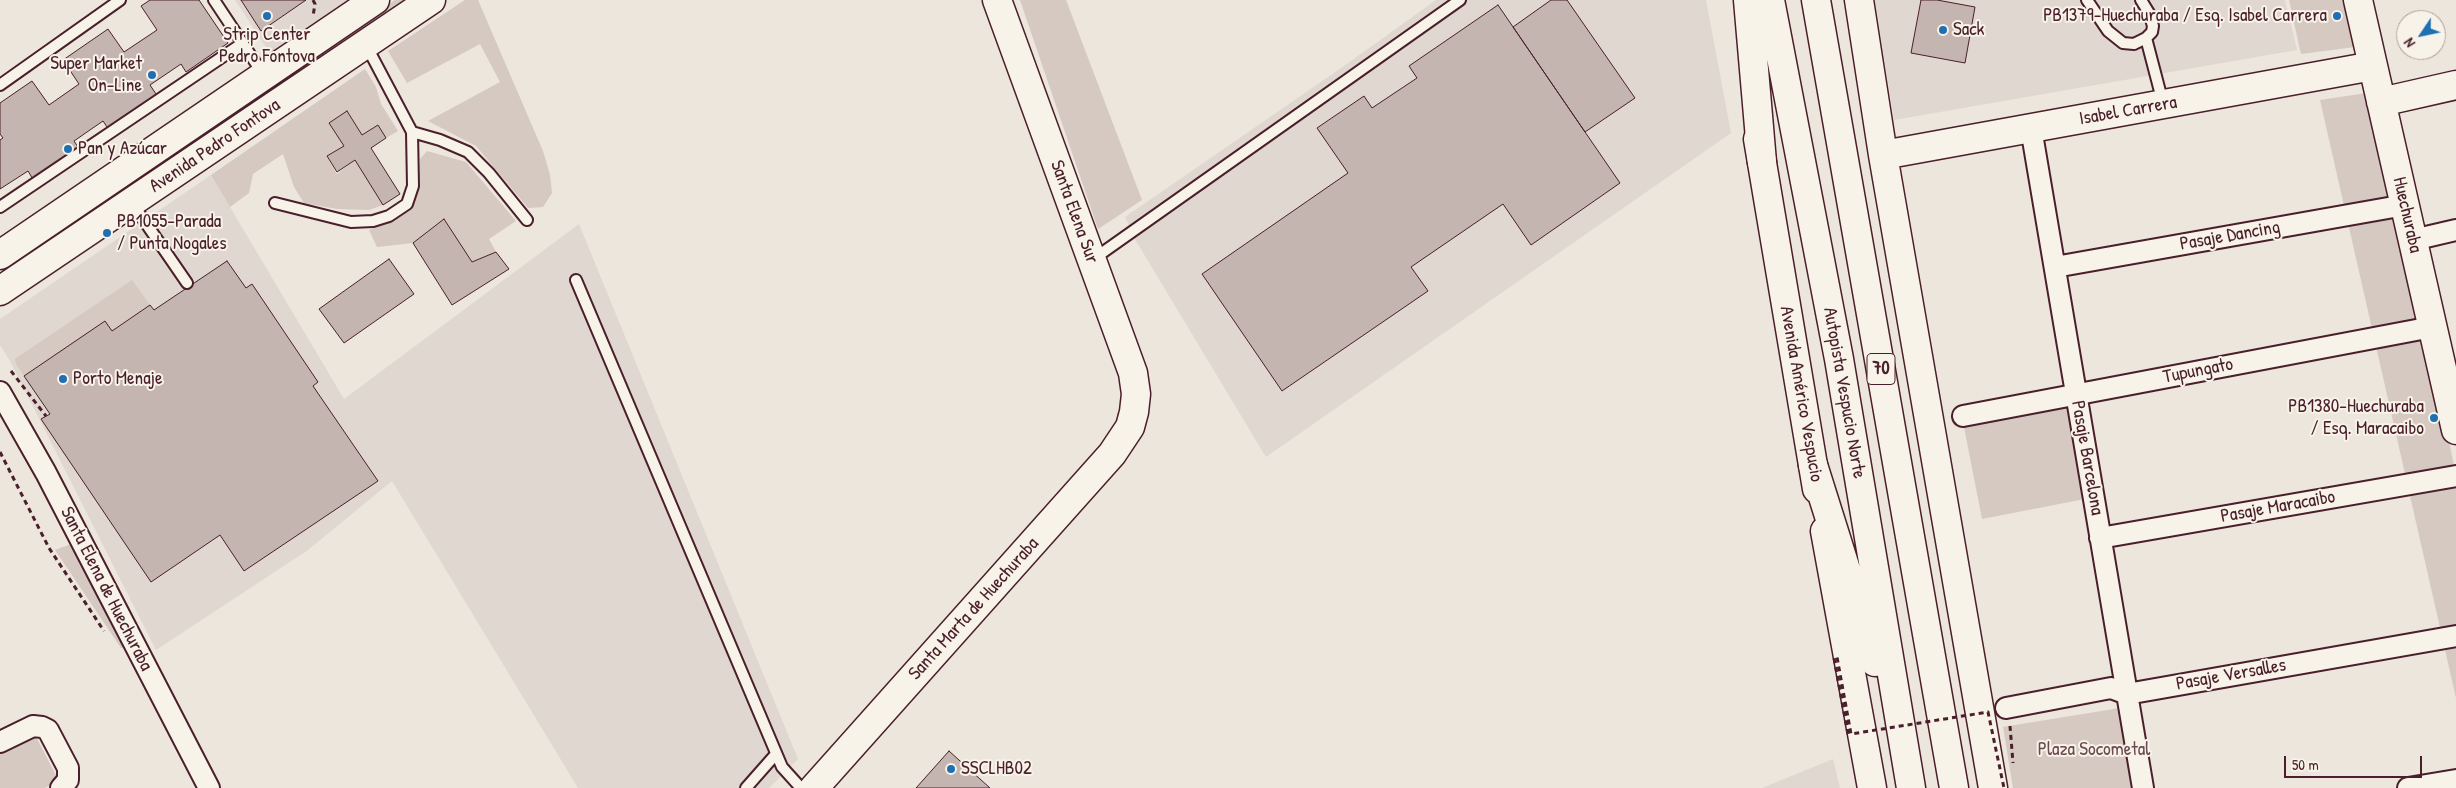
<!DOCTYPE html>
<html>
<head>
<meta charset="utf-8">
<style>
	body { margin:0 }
	#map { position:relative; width:2456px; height:788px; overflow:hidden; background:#ece6dd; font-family:"Patrick Hand",sans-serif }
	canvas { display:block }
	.north { position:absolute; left:2396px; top:10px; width:50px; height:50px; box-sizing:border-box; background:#f7f3e8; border:1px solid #b29e9c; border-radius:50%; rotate:236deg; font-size:14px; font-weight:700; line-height:20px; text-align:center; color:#4a1f2b }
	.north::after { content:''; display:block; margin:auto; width:18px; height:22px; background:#1f6fb2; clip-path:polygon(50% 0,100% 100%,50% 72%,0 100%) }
	.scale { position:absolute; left:2284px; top:756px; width:138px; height:22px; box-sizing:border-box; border:2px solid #4a1f2b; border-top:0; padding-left:6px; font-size:15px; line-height:18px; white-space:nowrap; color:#4a1f2b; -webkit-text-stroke:4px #f7f3e8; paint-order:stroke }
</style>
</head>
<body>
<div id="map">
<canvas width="2456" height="788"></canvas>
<div class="north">N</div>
<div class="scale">50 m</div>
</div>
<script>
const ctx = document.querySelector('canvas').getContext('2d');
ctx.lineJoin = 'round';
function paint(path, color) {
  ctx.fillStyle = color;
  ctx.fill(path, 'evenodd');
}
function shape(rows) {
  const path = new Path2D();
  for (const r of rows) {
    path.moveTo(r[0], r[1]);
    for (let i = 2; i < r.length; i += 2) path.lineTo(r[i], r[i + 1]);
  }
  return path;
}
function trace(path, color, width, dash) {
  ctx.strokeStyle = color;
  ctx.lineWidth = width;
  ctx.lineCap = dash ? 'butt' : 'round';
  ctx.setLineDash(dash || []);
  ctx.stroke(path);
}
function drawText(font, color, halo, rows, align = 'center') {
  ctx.font = font + ' "Patrick Hand",sans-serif';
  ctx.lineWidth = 4;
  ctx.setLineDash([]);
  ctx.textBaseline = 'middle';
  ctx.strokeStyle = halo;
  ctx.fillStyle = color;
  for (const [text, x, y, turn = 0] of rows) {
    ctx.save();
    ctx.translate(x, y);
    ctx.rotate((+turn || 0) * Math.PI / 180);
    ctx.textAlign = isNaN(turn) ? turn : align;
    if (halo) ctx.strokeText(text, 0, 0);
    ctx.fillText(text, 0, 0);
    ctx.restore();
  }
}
paint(shape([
	[235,0,353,0,271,55],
	[1436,0,1706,0,1731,133,1266,457,1136,241,1125,217,1344,66],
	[1875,0,2285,0,2297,50,1894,120],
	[211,175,344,399,579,224,798,759,769,788,578,788,392,481,308,550,156,650,10,361,0,345,0,319],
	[1833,759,1840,788,1762,788]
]), '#e0d7d0');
paint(shape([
	[395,0,420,0,14,266,45,241,51,233],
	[465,0,478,0,543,151,550,175,552,193,543,207,528,208,476,146,428,121,500,82,480,44,407,83,388,51],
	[1020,0,1066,0,1142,200,1098,229],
	[2289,0,2343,0,2355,47,2301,54],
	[365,69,376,87,381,104,398,131,386,138,378,125,362,135,347,112,329,123,344,146,327,157,337,174,355,160,383,205,369,210,337,209,304,203,294,187,283,154,253,174,249,193,230,207,211,175],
	[2367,93,2437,381,2456,476,2456,698,2320,100],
	[427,151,466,162,516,221,489,239,496,252,472,262,444,220,413,243,377,247,369,230,393,221,411,210,419,187,420,159],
	[132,280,150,305,112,331,24,376,16,364,15,359],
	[2071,401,2090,498,1982,519,1963,422],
	[71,544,124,647,121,648,55,550],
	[2126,707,2140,788,2013,788,2003,727],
	[34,733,59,781,45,788,0,788,0,751]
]), '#d5c9c2');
const building = shape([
	[150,0,199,0,228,43,186,72,181,64,150,85,158,97,109,130,103,121,74,141,80,150,34,181,28,171,0,189,0,140,3,138,0,134,0,103,32,81,49,105,79,84,63,60,108,29,124,52,157,30,141,6,150,0],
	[241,0,306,0,261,31,241,0],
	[1551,0,1567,0,1635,98,1585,132,1513,27,1551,0],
	[1921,0,1937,0,1975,7,1965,63,1911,53,1921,0],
	[1498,5,1620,183,1531,245,1503,204,1411,267,1428,291,1282,391,1202,274,1348,173,1317,128,1364,96,1372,108,1417,78,1409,66,1498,5],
	[347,111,362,135,378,125,386,138,371,148,400,194,383,205,355,160,337,172,327,156,344,146,329,123,347,111],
	[444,219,472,262,496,252,509,269,452,305,413,243,444,219],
	[389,259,414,294,344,343,319,309,389,259],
	[227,261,246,288,252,284,318,382,313,386,378,481,244,571,220,535,151,582,41,419,50,414,24,376,105,321,112,331,150,305,154,310,227,261],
	[949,751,990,788,916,788,949,751]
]);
paint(building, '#c4b5b0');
trace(building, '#4a1f2b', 1);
const lane = shape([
	[214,0,263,74],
	[2087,0,2108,31,2123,43,2134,44,2146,38,2152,32,2153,26,2149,13,2141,0],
	[2146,38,2163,103],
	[0,85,120,0],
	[412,132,440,140,468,152,489,173,527,220],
	[132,203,187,283],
	[275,203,351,222,373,221,389,216,407,204,413,186,412,132,366,45],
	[0,207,243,43],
	[1092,260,1460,0],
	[576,280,782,767,801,788],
	[746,788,776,754]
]);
const street = shape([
	[2031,128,2143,788],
	[2413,240,2456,230],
	[2055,267,2405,205],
	[0,392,46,473,209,788],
	[1963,416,2432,327],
	[2100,538,2456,476],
	[2006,708,2111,688,2127,694,2456,636],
	[0,742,33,726,42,727,48,730,68,768,68,780,61,788],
	[2408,788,2456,780]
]);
const secondary = shape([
	[1859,0,1883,155,1993,788],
	[2358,0,2456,430],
	[2381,102,2456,85],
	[1758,139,1817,489],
	[1883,155,2373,66],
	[0,255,375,0],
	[0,291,431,0],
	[1825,531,1872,788],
	[814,788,1112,454,1130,427,1134,412,1136,394,1133,373,997,0]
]);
const highway = shape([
	[1748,0,1762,162],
	[1770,0,1839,359,1911,788],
	[1816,0,1954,788],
	[1813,465,1875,662]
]);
trace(lane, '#4a1f2b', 14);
trace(street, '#4a1f2b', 24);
trace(secondary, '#4a1f2b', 31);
trace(highway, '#4a1f2b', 31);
trace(shape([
	[313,0,315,4,313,16],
	[11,371,46,416],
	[0,452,49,548,104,631],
	[2010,726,2013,763]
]), '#4a1f2b', 3, [5, 4]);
trace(lane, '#f7f3e8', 10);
trace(street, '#f7f3e8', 20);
trace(secondary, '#f7f3e8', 28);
trace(highway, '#f7f3e8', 28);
trace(shape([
	[1848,734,1834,658,1837,657,1851,734,1988,712,2004,788]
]), '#4a1f2b', 3, [5, 4]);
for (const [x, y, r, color] of [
	[267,16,5,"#1f6fb2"],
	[2337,16,5,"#1f6fb2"],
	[1943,30,5,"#1f6fb2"],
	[152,75,5,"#1f6fb2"],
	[68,149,5,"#1f6fb2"],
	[107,233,5,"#1f6fb2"],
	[63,379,5,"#1f6fb2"],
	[2434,418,5,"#1f6fb2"],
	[951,769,5,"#1f6fb2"]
]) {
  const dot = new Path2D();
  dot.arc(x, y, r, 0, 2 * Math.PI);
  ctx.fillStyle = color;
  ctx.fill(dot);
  trace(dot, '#f7f3e8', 2);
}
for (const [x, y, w] of [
	[1881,369,28]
]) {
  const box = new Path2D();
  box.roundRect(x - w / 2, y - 15.5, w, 31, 4);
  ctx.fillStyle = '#f7f3e8';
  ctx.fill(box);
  trace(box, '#4a1f2b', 1);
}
drawText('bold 18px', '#4a1f2b', null, [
	["70",1881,369]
]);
drawText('19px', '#4a1f2b', '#f7f3e8', [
	["PB1379-Huechuraba / Esq. Isabel Carrera",2327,16,"right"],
	["Sack",1953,30],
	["Strip Center",267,35,"center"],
	["Pedro Fontova",267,57,"center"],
	["Super Market",142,64,"right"],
	["On-Line",142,86,"right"],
	["Pan y Azúcar",78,149],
	["PB1055-Parada",117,222],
	["/ Punta Nogales",117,244],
	["Porto Menaje",73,379],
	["PB1380-Huechuraba",2424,407,"right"],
	["/ Esq. Maracaibo",2424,429,"right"],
	["SSCLHB02",961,769]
], 'left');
drawText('19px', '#4a1f2b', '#f7f3e8', [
	["Isabel Carrera",2128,111,-10],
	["Avenida Pedro Fontova",215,146,-34],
	["Santa Elena Sur",1074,212,70],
	["Huechuraba",2407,215,77],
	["Pasaje Dancing",2230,236,-10],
	["Tupungato",2198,371,-11],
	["Autopista Vespucio Norte",1844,393,80],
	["Avenida Américo Vespucio",1801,394,80],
	["Pasaje Barcelona",2087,458,80],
	["Pasaje Maracaibo",2278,507,-10],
	["Santa Elena de Huechuraba",106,589,63],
	["Santa Marta de Huechuraba",974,609,-48],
	["Pasaje Versalles",2231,675,-10]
]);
drawText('19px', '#6d4a51', '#f7f3e8', [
	["Plaza Socometal",2094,750]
]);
</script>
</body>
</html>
